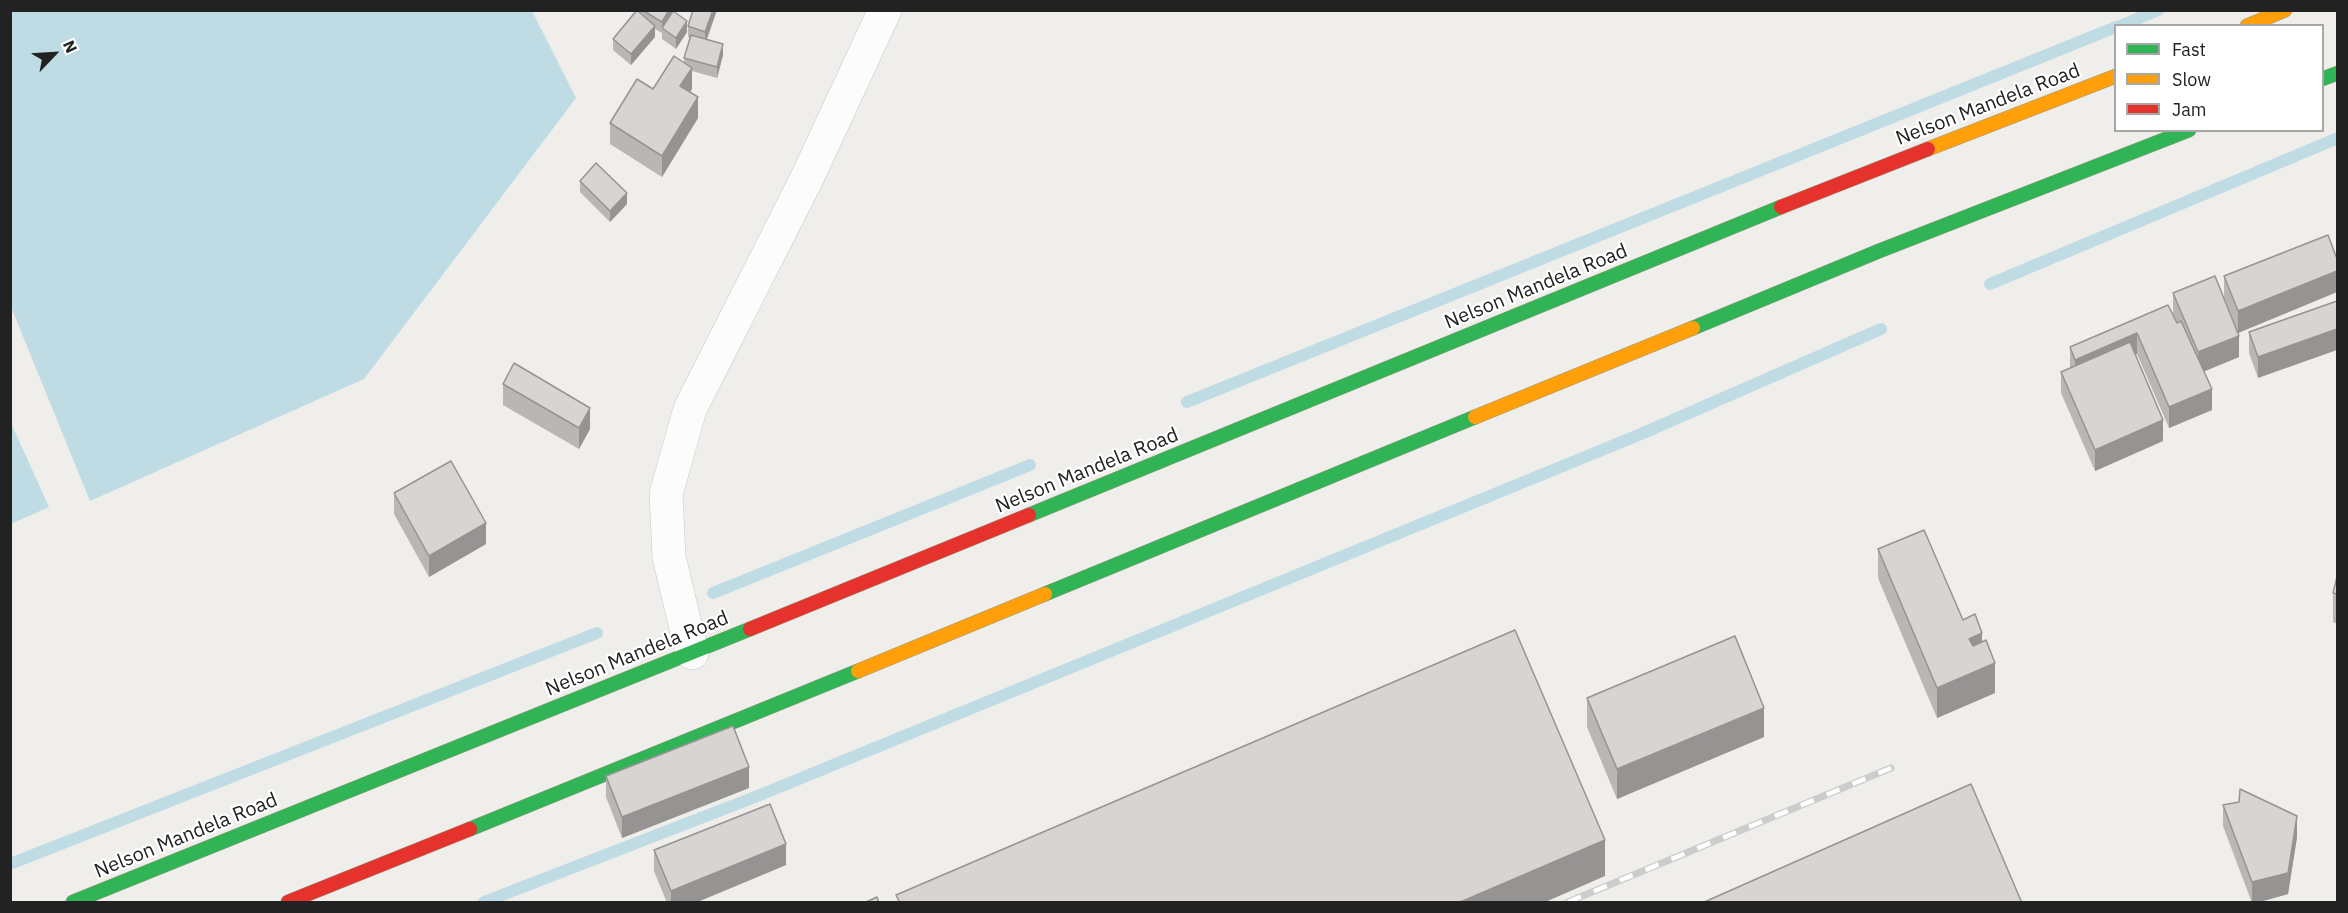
<!DOCTYPE html>
<html>
<head>
<meta charset="utf-8">
<style>
	body { margin:0 }
	#map { position:relative; width:2348px; height:913px; overflow:hidden; background:#f0eeeb; font-family:"IBM Plex Sans",sans-serif }
	canvas { display:block }
	.frame { position:absolute; inset:0; border:12px solid #222; pointer-events:none }
	.legend { position:absolute; left:2114px; top:24px; width:210px; height:108px; box-sizing:border-box; background:#fff; border:2px solid #a7a7a7; margin:0; padding:8px 10px; list-style:none; font-size:18px; color:#222 }
	.legend li { display:flex; align-items:center; gap:12px; height:30px }
	.legend b { width:30px; border:2px solid #a7a7a7 }
	.north { position:absolute; left:24px; top:24px; width:60px; height:60px; -webkit-text-stroke:4px #fff; paint-order:stroke; rotate:65deg; font-size:16px; font-weight:700; line-height:24px; text-align:center; color:#222 }
	.north::after { content:''; display:block; margin:auto; width:21px; height:27px; background:#222; clip-path:polygon(50% 0,100% 100%,50% 72%,0 100%) }
</style>
</head>
<body>
<div id="map">
<canvas width="2348" height="913"></canvas>
<div class="frame"></div>
<ul class="legend">
<li><b style="height:8px;background:#30b455"></b>Fast</li>
<li><b style="height:8px;background:#ff9f0a"></b>Slow</li>
<li><b style="height:8px;background:#e5322d"></b>Jam</li>
</ul>
<div class="north">N</div>
</div>
<script>
const ctx = document.querySelector('canvas').getContext('2d');
ctx.lineJoin = 'round';
function paint(path, color) {
  ctx.fillStyle = color;
  ctx.fill(path, 'evenodd');
}
function shape(rows) {
  const path = new Path2D();
  for (const r of rows) {
    path.moveTo(r[0], r[1]);
    for (let i = 2; i < r.length; i += 2) path.lineTo(r[i], r[i + 1]);
  }
  return path;
}
function trace(path, color, width, dash) {
  ctx.strokeStyle = color;
  ctx.lineWidth = width;
  ctx.lineCap = dash ? 'butt' : 'round';
  ctx.setLineDash(dash || []);
  ctx.stroke(path);
}
function drawText(font, color, halo, rows, align = 'center') {
  ctx.font = font + ' "IBM Plex Sans",sans-serif';
  ctx.lineWidth = 4.5;
  ctx.setLineDash([]);
  ctx.textBaseline = 'middle';
  ctx.strokeStyle = halo;
  ctx.fillStyle = color;
  for (const [text, x, y, turn = 0] of rows) {
    ctx.save();
    ctx.translate(x, y);
    ctx.rotate((+turn || 0) * Math.PI / 180);
    ctx.textAlign = isNaN(turn) ? turn : align;
    if (halo) ctx.strokeText(text, 0, 0);
    ctx.fillText(text, 0, 0);
    ctx.restore();
  }
}
paint(shape([
	[10,11,532,11,576,98,364,379,90,501,11,307],
	[10,421,49,507,11,524,10,524]
]), '#bfdbe3');
trace(shape([
	[2120,26,2158,10],
	[1990,284,2338,138],
	[1187,402,2116,27],
	[713,593,1030,465],
	[10,864,597,633],
	[484,902,755,797,1641,434,1881,329]
]), '#bfdbe3', 12);
const street = shape([
	[692,653,669,557,666,494,690,409,807,178,885,10]
]);
const fast = shape([
	[2322,79,2338,73],
	[1693,328,1879,251,2189,130],
	[1029,515,1781,207],
	[1045,594,1475,417],
	[470,829,858,671],
	[73,902,750,629]
]);
const slow = shape([
	[2247,26,2285,10],
	[1928,149,2116,76],
	[1475,417,1693,328],
	[858,671,1045,594]
]);
const jam = shape([
	[1781,207,1928,149],
	[750,629,1029,515],
	[288,902,470,829]
]);
trace(street, '#c9c8c7', 34);
trace(fast, '#999a82', 15);
trace(slow, '#999a82', 15);
trace(jam, '#999a82', 15);
trace(street, '#fdfcfc', 33);
trace(fast, '#30b455', 14);
trace(slow, '#ff9f0a', 14);
trace(jam, '#e5322d', 14);
const rail = shape([
	[1568,902,1891,768]
]);
trace(rail, '#ccc', 7);
trace(rail, '#fff', 4.5, [14]);
paint(shape([
	[640,10,672,10,672,12,687,32,676,49,662,39,662,33,655,29,655,37,631,65,613,50,613,39,640,12],
	[693,10,717,10,707,40,723,55,717,78,692,71,692,89,690,92,698,118,662,177,610,144,610,123,653,89,684,62,684,58,690,38,688,37,688,26],
	[580,181,627,204,610,222,580,192],
	[2337,259,2337,292,2238,333,2224,297,2224,276],
	[2173,293,2239,357,2204,371,2212,410,2169,428,2137,354,2135,355,2163,441,2095,471,2061,393,2061,372,2070,368,2070,347,2177,323,2173,314],
	[2337,301,2258,378,2249,353,2249,332],
	[503,384,590,429,579,449,503,405],
	[394,493,486,544,429,577,394,514],
	[1878,549,1963,620,1982,642,1995,693,1937,718,1878,578],
	[2337,577,2337,624,2333,622,2333,593],
	[1587,698,1764,737,1617,799,1587,727],
	[606,776,749,788,622,838,606,797],
	[2223,805,2297,837,2288,894,2256,903,2252,903,2223,826],
	[654,850,786,865,695,903,667,903,654,871]
]), '#b9b6b5');
paint(shape([
	[669,10,672,10,672,16,662,28,662,22],
	[713,10,717,10,705,43,705,32],
	[687,21,687,32,676,49,676,38],
	[655,26,655,37,631,65,631,54],
	[723,44,723,55,717,78,717,67],
	[692,68,692,89,680,107,680,86],
	[698,97,698,118,662,177,662,156],
	[627,193,627,204,610,222,610,211],
	[2337,271,2337,292,2238,333,2238,311],
	[2337,329,2337,350,2258,378,2258,357],
	[2137,333,2137,354,2075,381,2075,360],
	[2239,336,2239,357,2198,374,2198,352],
	[2212,389,2212,410,2169,428,2169,407],
	[590,408,590,429,579,449,579,428],
	[2163,420,2163,441,2095,471,2095,450],
	[486,523,486,544,429,577,429,556],
	[1982,633,1982,662,1969,668,1969,639],
	[1995,663,1995,693,1937,718,1937,688],
	[1764,708,1764,737,1617,799,1617,769],
	[749,767,749,788,622,838,622,817],
	[2297,816,2297,837,2288,894,2256,903,2252,903,2252,882],
	[1605,840,1605,876,1543,903,1458,903],
	[786,844,786,865,695,903,671,903,671,891]
]), '#969493');
const building = shape([
	[637,10,655,26,631,54,613,39,637,10],
	[642,10,669,10,662,22,642,10],
	[693,10,713,10,705,32,688,26,693,10],
	[673,11,687,21,676,38,662,28,673,11],
	[691,35,723,44,717,67,684,58,691,35],
	[674,56,692,68,680,86,698,97,662,156,610,123,637,79,653,89,674,56],
	[596,163,627,193,610,211,580,181,596,163],
	[2328,235,2337,259,2337,271,2238,311,2224,276,2328,235],
	[2215,276,2239,336,2198,352,2173,293,2215,276],
	[2337,301,2337,329,2258,357,2249,332,2337,301],
	[2168,305,2177,323,2181,321,2212,389,2169,407,2137,333,2075,360,2070,347,2168,305],
	[2130,342,2163,420,2095,450,2061,372,2130,342],
	[514,363,590,408,579,428,503,384,514,363],
	[451,461,486,523,429,556,394,493,451,461],
	[1924,530,1963,620,1975,614,1982,633,1969,639,1973,646,1986,640,1995,663,1937,688,1878,549,1924,530],
	[2337,577,2337,594,2333,593,2337,577],
	[1515,630,1605,840,1458,903,900,903,896,895,1515,630],
	[1735,636,1764,708,1617,769,1587,698,1735,636],
	[733,726,749,767,622,817,606,776,733,726],
	[1971,784,2022,903,1702,903,1971,784],
	[2240,789,2297,816,2288,873,2252,882,2223,805,2239,802,2240,789],
	[770,804,786,844,671,891,654,850,770,804],
	[877,897,879,903,864,903,877,897]
]);
paint(building, '#d7d4d2');
trace(building, '#969493', 1.5);
drawText('20px', '#222', '#fff', [
	["Nelson Mandela Road",1988,105,-21],
	["Nelson Mandela Road",1536,287,-22],
	["Nelson Mandela Road",1087,471,-22],
	["Nelson Mandela Road",637,654,-22],
	["Nelson Mandela Road",186,836,-22]
]);
</script>
</body>
</html>
